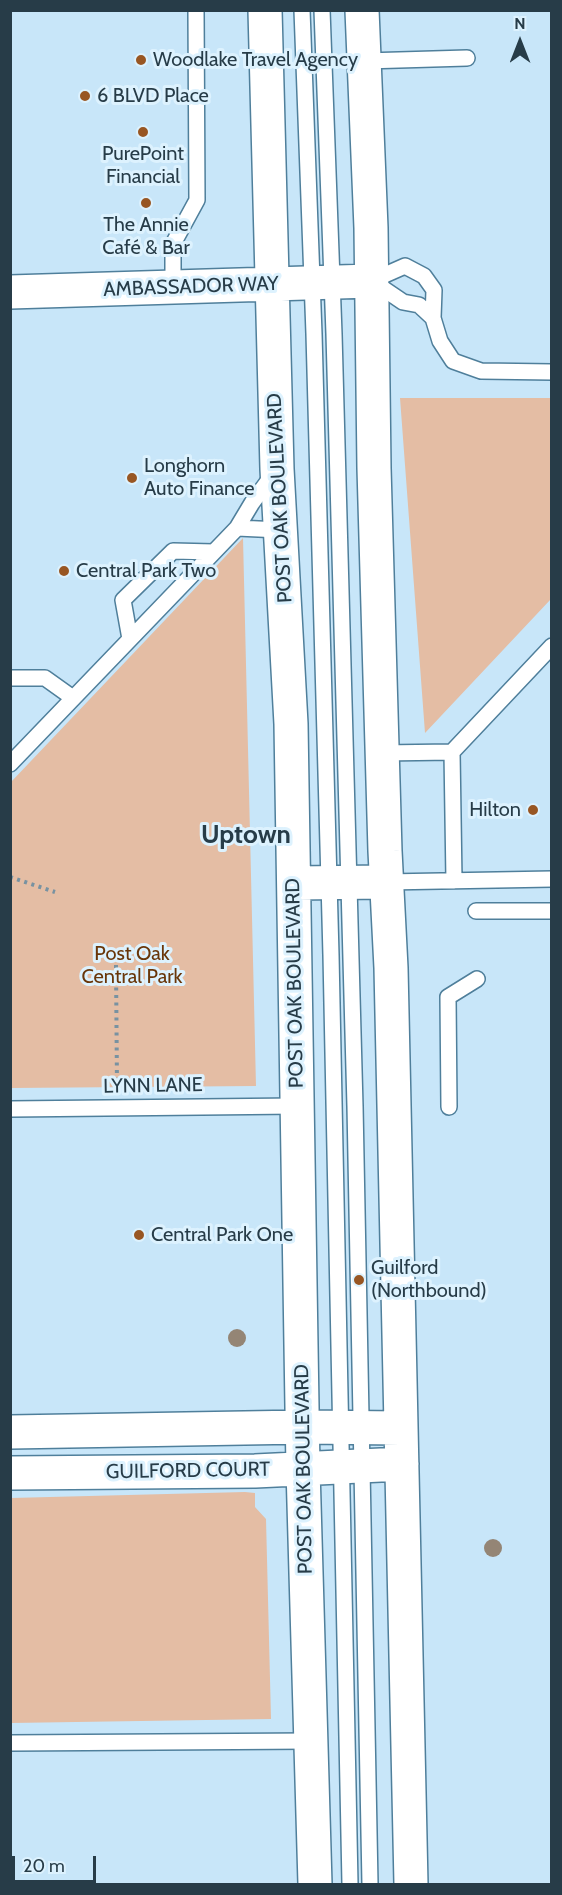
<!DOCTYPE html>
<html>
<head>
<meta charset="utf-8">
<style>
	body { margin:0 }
	#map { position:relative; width:562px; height:1895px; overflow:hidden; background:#c8e6f9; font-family:Cabin,sans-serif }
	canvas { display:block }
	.frame { position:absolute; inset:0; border:12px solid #273c48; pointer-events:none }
	.north { position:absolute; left:490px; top:12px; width:60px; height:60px; -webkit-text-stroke:4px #ddf2fe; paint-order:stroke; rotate:0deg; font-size:16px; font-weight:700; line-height:24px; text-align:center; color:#273c48 }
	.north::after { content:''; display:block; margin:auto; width:21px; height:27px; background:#273c48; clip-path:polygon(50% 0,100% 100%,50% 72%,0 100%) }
	.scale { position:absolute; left:12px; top:1856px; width:84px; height:27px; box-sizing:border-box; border:3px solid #273c48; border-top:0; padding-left:8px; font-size:18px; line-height:21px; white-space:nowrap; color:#273c48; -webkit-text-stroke:4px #ddf2fe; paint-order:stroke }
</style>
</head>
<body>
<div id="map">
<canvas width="562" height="1895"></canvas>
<div class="frame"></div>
<div class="north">N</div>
<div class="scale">20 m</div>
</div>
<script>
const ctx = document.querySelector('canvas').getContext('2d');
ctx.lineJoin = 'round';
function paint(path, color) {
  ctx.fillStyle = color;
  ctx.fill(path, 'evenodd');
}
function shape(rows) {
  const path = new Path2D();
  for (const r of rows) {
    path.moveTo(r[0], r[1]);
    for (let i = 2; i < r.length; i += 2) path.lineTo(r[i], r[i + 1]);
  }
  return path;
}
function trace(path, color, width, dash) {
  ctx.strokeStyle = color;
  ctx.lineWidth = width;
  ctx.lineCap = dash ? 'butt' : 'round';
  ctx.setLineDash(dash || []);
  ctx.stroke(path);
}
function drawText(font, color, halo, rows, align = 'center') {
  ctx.font = font + ' Cabin,sans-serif';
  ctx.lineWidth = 6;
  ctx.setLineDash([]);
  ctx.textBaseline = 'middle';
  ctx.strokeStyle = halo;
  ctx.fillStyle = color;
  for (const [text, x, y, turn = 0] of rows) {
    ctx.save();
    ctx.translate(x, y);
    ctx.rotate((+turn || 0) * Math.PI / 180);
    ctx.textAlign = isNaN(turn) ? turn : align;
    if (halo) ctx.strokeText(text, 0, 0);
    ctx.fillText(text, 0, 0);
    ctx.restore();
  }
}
paint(shape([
	[400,398,551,398,551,599,425,733],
	[243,538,256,1086,11,1088,11,782],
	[245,1492,255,1493,255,1507,266,1519,271,1719,11,1723,11,1498]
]), '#e4bda4');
const lane = shape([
	[302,10,314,334,331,955,350,1884],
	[322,10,334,334,355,1106,370,1884],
	[365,61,467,58],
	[371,281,405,266,424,276,434,290,433,318,440,341,453,361,481,371,552,372],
	[372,281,403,302,419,305,433,318],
	[173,288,173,244,197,200,196,10],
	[237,528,280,530],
	[130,639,123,600,173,551,214,552],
	[10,678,45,678,73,698],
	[452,752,454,881],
	[382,753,452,752,552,646],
	[10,764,237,528,252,503,274,473],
	[386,882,552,879],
	[476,911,552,911],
	[449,1107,448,997,477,979],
	[10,1109,297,1106],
	[10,1743,310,1741]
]);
const secondary = shape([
	[265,10,277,469,291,724,303,1469,315,1884],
	[362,10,371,228,374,468,385,851,391,968,411,1884],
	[10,292,371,281],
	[294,883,386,882],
	[10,1432,303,1427,401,1428],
	[10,1473,255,1471,402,1464]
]);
trace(lane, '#4f7f9b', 18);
trace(secondary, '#4f7f9b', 36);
trace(shape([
	[10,877,55,892],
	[116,965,117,1086]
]), '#7892a1', 4, [3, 4.5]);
trace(lane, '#fff', 15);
trace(secondary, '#fff', 33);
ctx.fillStyle = '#948575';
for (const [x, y] of [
	[237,1338],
	[493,1548]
]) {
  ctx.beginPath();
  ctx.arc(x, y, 9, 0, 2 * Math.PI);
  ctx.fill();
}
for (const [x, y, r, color] of [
	[141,60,6,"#985623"],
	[85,96,6,"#985623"],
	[143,132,6,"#985623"],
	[146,203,6,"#985623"],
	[132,478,6,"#985623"],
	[64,571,6,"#985623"],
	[533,810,6,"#985623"],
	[139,1235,6,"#985623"],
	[359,1280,6,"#985623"]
]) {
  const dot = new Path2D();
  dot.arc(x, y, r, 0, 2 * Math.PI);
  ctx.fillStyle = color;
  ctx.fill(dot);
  trace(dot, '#ddf2fe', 2);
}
drawText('20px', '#273c48', '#ddf2fe', [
	["Woodlake Travel Agency",153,60],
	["6 BLVD Place",97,96],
	["PurePoint",143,154,"center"],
	["Financial",143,177,"center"],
	["The Annie",146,225,"center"],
	["Café & Bar",146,248,"center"],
	["Longhorn",144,466],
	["Auto Finance",144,489],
	["Central Park Two",76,571],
	["Hilton",521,810,"right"],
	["Central Park One",151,1235],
	["Guilford",371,1268],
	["(Northbound)",371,1291]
], 'left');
drawText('20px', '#273c48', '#ddf2fe', [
	["AMBASSADOR WAY",191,287,-2],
	["POST OAK BOULEVARD",280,498,-93],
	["POST OAK BOULEVARD",295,983,-91],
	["LYNN LANE",153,1086,-1],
	["POST OAK BOULEVARD",304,1469,-91],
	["GUILFORD COURT",188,1471,-1]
]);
drawText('20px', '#693609', '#ddf2fe', [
	["Post Oak",132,954],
	["Central Park",132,977]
]);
drawText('bold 26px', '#273c48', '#ddf2fe', [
	["Uptown",246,835]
]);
</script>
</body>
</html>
